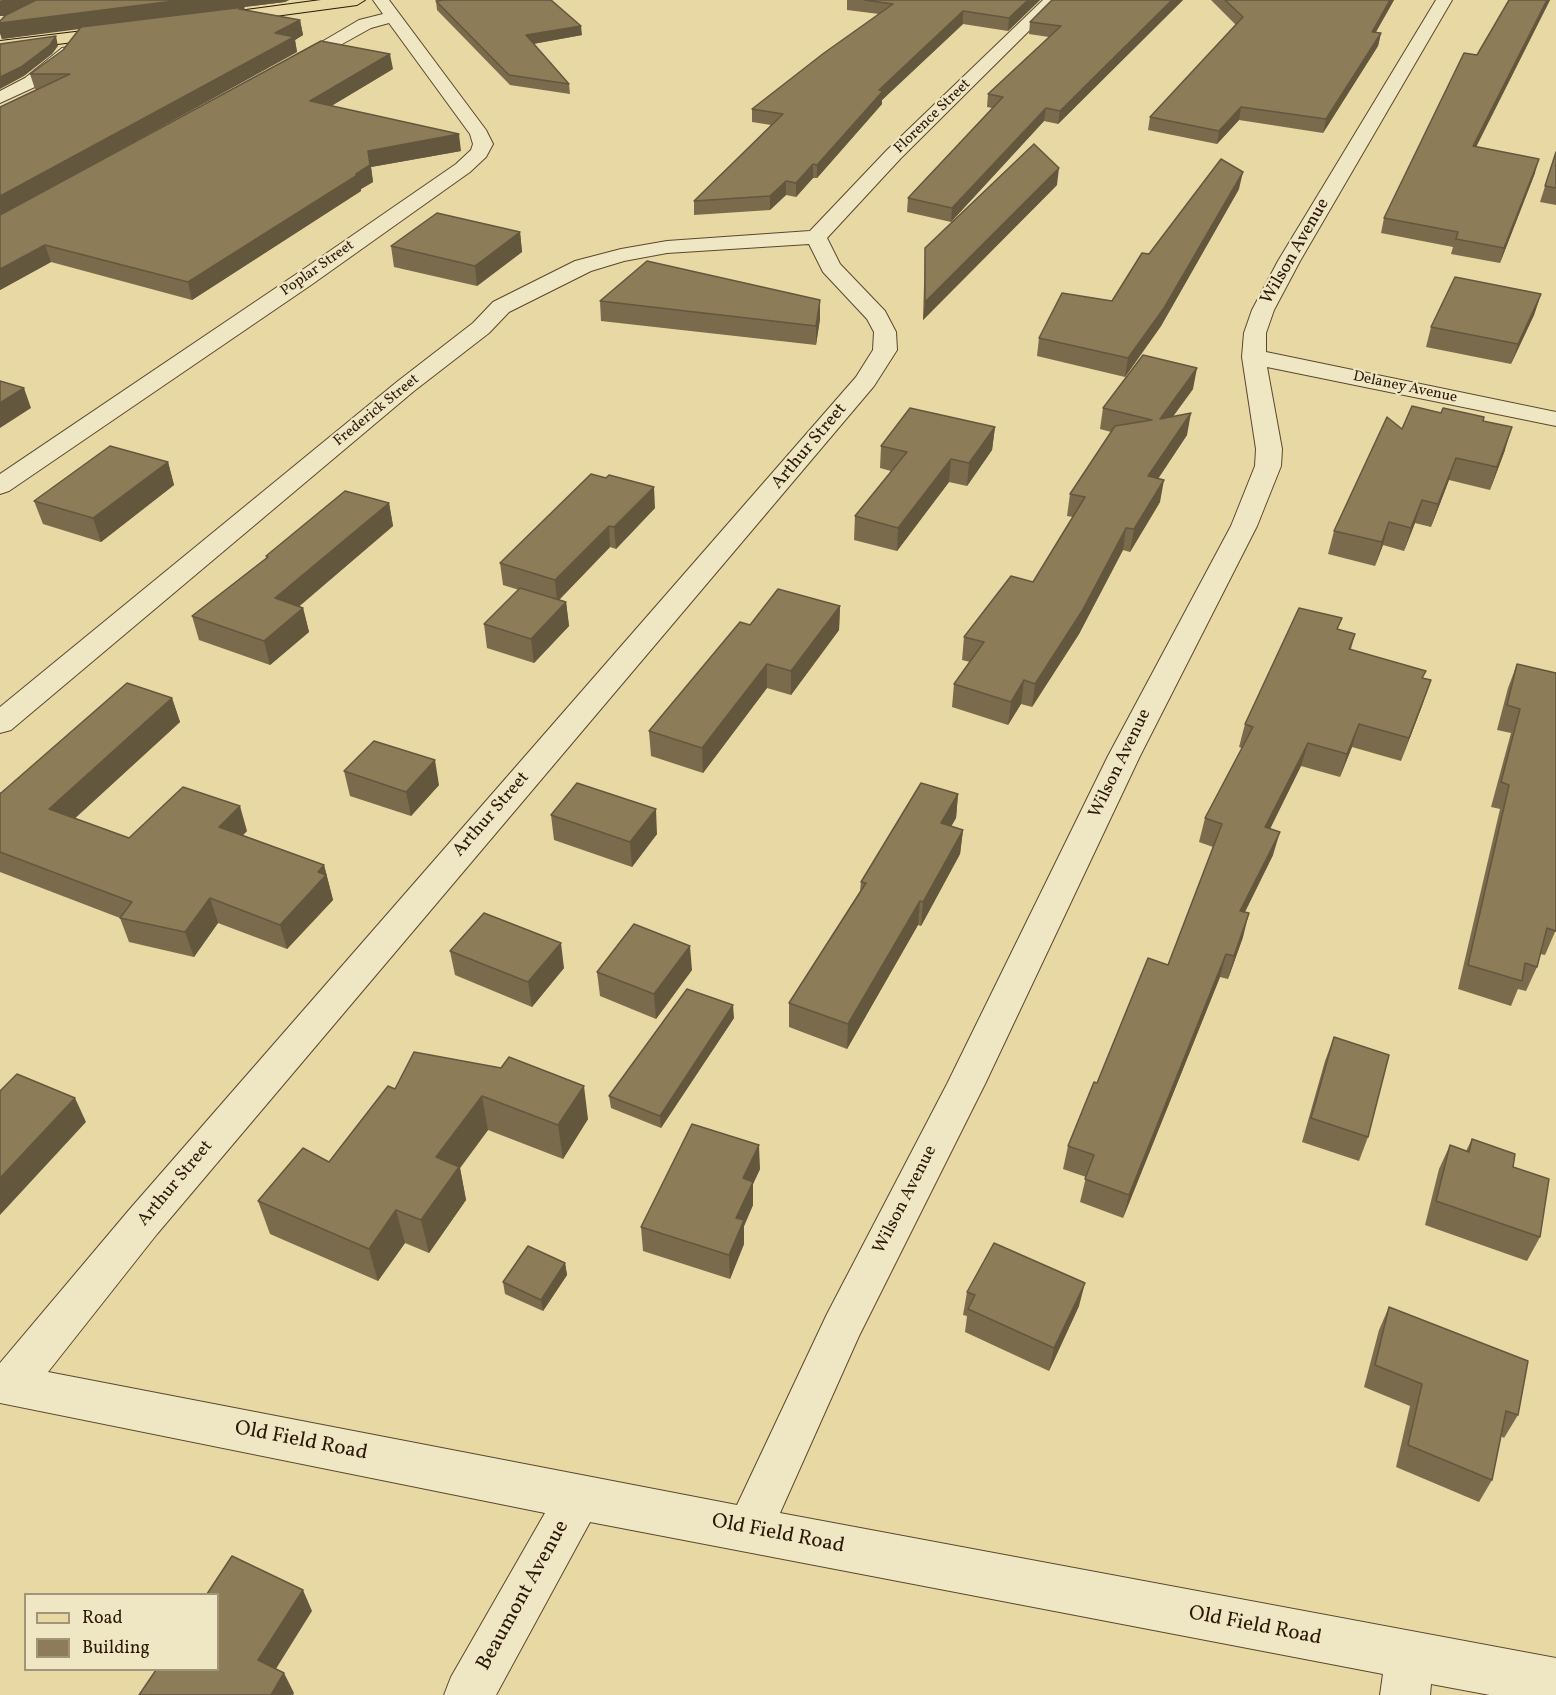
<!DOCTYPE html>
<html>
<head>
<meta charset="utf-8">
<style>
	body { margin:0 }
	#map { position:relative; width:1556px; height:1695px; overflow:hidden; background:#e7d8a4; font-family:Vollkorn,serif }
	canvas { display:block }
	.legend { position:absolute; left:24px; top:1593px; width:195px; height:78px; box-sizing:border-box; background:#efe6c4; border:2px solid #a19478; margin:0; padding:8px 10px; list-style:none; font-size:18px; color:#2b1905 }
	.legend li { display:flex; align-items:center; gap:12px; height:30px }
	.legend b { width:30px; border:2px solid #a19478 }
</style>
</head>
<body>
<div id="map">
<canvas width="1556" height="1695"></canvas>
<ul class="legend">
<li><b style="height:8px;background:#e7d8a4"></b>Road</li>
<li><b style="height:16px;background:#8d7c58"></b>Building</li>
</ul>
</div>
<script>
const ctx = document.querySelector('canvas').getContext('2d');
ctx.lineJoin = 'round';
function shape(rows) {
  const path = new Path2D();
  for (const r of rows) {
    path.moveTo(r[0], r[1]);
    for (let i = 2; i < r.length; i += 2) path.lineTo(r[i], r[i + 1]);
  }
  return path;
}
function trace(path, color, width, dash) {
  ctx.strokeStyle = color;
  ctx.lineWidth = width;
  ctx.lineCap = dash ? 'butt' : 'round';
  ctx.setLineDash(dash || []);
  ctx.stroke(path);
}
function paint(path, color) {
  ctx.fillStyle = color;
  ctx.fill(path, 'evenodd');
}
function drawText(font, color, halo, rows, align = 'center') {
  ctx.font = font + ' Vollkorn,serif';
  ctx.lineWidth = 4.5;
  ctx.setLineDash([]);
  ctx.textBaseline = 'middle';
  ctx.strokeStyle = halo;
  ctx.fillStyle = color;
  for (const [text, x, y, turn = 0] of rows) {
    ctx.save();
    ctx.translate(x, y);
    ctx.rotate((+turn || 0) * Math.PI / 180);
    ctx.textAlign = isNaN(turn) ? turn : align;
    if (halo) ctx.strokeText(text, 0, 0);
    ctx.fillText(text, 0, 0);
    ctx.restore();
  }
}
const minor = shape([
	[373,0,389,0,486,130,493,144,486,157,470,172,311,285,9,491,0,494,0,474,295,275,456,164,471,150,473,144,470,134,389,23,371,28,299,68,287,68,284,64,359,20,383,14,373,0],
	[1043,0,1060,0,901,158,827,238,840,264,885,311,896,332,897,350,874,386,157,1234,48,1372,737,1505,827,1314,947,1084,1108,756,1231,526,1255,466,1256,449,1242,357,1244,333,1252,310,1278,261,1436,0,1452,0,1300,261,1274,310,1266,333,1266,352,1556,412,1556,426,1267,367,1282,449,1281,466,1257,526,1140,756,985,1084,859,1336,780,1513,1556,1658,1556,1695,1490,1695,1431,1684,1430,1695,1380,1695,1383,1674,590,1522,496,1695,444,1695,451,1677,545,1513,0,1403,0,1363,129,1210,856,377,873,350,874,332,867,319,823,272,809,244,667,253,624,261,591,271,509,312,489,333,414,391,11,730,0,733,0,707,398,381,473,323,493,302,575,261,621,249,667,241,810,231,887,150,1043,0],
	[68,47,74,48,77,52,74,56,37,86,0,103,0,91,25,78,62,48,68,47]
]);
const major = shape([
	[321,0,365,0,357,5,216,24,208,19,216,14,321,0],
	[117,27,125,32,123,36,0,51,0,41,117,27]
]);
trace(minor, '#5a492d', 2);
trace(major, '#2b1905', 2);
paint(minor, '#efe6c4');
paint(major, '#e7d8a4');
paint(shape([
	[0,0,289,0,285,2,244,7,245,10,300,20,303,35,295,40,297,52,115,152,393,69,331,106,461,151,371,167,373,182,361,189,361,191,192,300,51,262,0,290,0,107,37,89,35,89,30,74,63,50,80,28,2,39,0,33,0,21,4,16],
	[847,0,1040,0,1008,31,963,24,882,100,882,104,817,178,813,178,796,197,786,195,770,210,694,215,694,201,771,125,752,122,752,109,879,14,847,10],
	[1183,0,1058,124,1044,121,951,222,907,212,908,198,992,108,987,107,988,94,1049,37,1029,34,1030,22],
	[1211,0,1394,0,1376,32,1381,33,1378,46,1323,133,1239,120,1217,144,1148,130,1150,117,1236,25],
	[1509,0,1550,0,1476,147,1535,173,1500,263,1451,254,1453,247,1381,233,1384,218],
	[436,1,582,35,533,44,569,84,570,94,510,85,437,10],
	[1556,152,1556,205,1540,202],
	[1057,185,923,320,925,248],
	[1239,189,1161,326,1125,377,1037,356,1039,338,1112,301,1149,254],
	[520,232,522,252,477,286,394,267,391,246],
	[1541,294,1534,315,1511,364,1426,347,1431,327],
	[600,301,820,319,816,345,601,321],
	[1193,389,1173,416,1187,435,1158,479,1160,502,1130,552,1123,550,1079,634,1032,707,1021,704,1008,725,952,707,954,684,970,662,962,660,964,637,1033,582,1073,517,1067,516,1070,494,1111,432,1100,429,1103,408],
	[1483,421,1505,450,1490,490,1449,480,1431,527,1415,523,1404,551,1383,545,1375,566,1328,554,1334,531,1402,429],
	[995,427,992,450,967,486,949,482,897,551,854,540,855,516,891,471,880,468,881,446],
	[168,462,174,485,101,542,43,524,34,501],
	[389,503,393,526,299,606,303,608,309,632,270,665,199,640,192,616,266,558,266,556],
	[655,508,616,549,610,547,559,600,566,602,569,626,534,663,487,648,484,624,519,590,503,585,500,563],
	[840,606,839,630,791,695,767,688,703,773,651,756,649,731,750,625],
	[1338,629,1355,634,1351,649,1424,678,1423,703,1401,761,1352,747,1340,777,1301,766,1270,829,1273,855,1245,912,1243,937,1228,979,1220,977,1123,1218,1080,1202,1086,1177,1063,1169,1068,1146,1097,1083,1168,965,1213,847,1199,842,1205,818,1242,748,1239,747,1245,724],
	[1517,664,1556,673,1556,932,1555,932,1545,955,1540,954,1537,967,1526,991,1518,989,1511,1006,1458,989,1500,809,1491,807,1511,733,1497,730,1508,688],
	[172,698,180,722,75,818,129,838,247,831,243,835,324,865,333,900,287,949,218,923,194,957,129,942,120,918,0,872,0,793,1,793],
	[344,771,439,785,411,816,350,796],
	[958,794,956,818,951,826,963,830,960,854,921,926,918,925,847,1049,789,1027,789,1003,860,891,861,882],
	[551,815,657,834,632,867,554,840],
	[450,951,564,968,532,1007,455,975],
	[692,970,656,1019,600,996,597,972],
	[734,1018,661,1128,611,1108,609,1096],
	[1334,1037,1368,1137,1359,1161,1302,1142,1325,1061],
	[414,1052,588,1119,563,1159,488,1130,460,1168,466,1200,429,1253,405,1243,378,1281,270,1234,258,1201,329,1162,395,1089],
	[1472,1139,1513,1167,1540,1237,1527,1261,1425,1225,1439,1169,1450,1145,1466,1151],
	[760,1169,753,1184,753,1205,744,1226,744,1244,730,1279,643,1251,641,1227],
	[565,1263,567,1275,543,1311,505,1294,503,1282],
	[967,1292,1079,1306,1049,1371,965,1332,967,1316,963,1315],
	[1389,1307,1518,1415,1504,1438,1501,1436,1492,1480,1479,1502,1396,1467,1410,1406,1364,1387,1379,1330]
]), '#796b4c');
paint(shape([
	[3,0,40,0,6,16,0,16,0,1],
	[182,0,289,0,285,2,244,7,247,21,239,9,242,8,2,39,0,33,0,23],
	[1028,0,1040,0,1008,31,1009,18],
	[1172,0,1183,0,1058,124,1060,111],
	[1390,0,1394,0,1369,44,1372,32],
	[1547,0,1550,0,1469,161,1473,146],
	[963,11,963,24,882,100,882,104,817,178,817,165,879,90],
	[300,20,303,35,295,40,297,52,0,216,0,196,275,33],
	[581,26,582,35,527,45,526,35],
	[1381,33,1378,46,1323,133,1326,119],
	[56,36,58,46,52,54,24,76,0,89,0,77],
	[390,54,393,69,313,117,310,101],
	[1241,107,1239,120,1217,144,1219,131],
	[1046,108,1044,121,951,222,952,208],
	[459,134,461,151,371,167,373,182,361,189,361,191,192,300,188,282,368,151],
	[1539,159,1535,173,1500,263,1504,248],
	[813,164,813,178,796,197,796,183],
	[1059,168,1057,185,923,320,925,302],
	[1243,172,1239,189,1161,326,1125,377,1128,358],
	[786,181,786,195,770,210,770,196],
	[520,232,522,252,477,286,475,266],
	[45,245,51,262,0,290,0,269],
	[1541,294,1534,315,1511,364,1518,344],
	[820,300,820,319,816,345,816,326],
	[1197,368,1193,389,1156,440,1160,419],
	[24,388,31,408,0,428,0,403],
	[1191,413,1187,435,1145,498,1148,476],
	[995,427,992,450,967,486,969,463],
	[1512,427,1505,450,1490,490,1497,467],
	[1456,458,1449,480,1431,527,1438,504],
	[951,459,949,482,897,551,898,528],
	[168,462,174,485,101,542,93,518],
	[1164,480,1160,502,1130,552,1134,529],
	[654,487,655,508,616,549,614,527],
	[1422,500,1415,523,1404,551,1411,528],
	[389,503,393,526,281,622,275,598],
	[1389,522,1383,545,1375,566,1382,542],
	[609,526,610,547,557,602,555,580],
	[1126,528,1123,550,1079,634,1032,707,1035,684],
	[566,602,569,626,534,663,531,639],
	[840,606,839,630,791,695,791,671],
	[303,608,309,632,270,665,264,641],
	[767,664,767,688,703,773,702,748],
	[1024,680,1021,704,1008,725,1011,702],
	[1431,680,1423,703,1401,761,1409,738],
	[172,698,180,722,59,833,49,809],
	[1359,724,1352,747,1340,777,1347,754],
	[1308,743,1301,766,1259,851,1265,827],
	[435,760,439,785,411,816,406,792],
	[958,794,956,818,939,848,941,823],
	[240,806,247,831,227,851,219,827],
	[656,809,657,834,632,867,630,842],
	[963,830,960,854,921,926,923,902],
	[1280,832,1273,855,1234,934,1240,911],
	[324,865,333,900,287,949,280,925,318,872],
	[210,898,218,923,194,957,185,932],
	[920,901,918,925,847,1049,848,1024],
	[1249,913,1243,937,1228,979,1234,956],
	[561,943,564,968,532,1007,528,982],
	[690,946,692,970,656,1019,654,994],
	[1226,954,1220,977,1123,1218,1129,1195],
	[733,1005,734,1018,661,1128,660,1116],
	[584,1086,588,1119,563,1159,558,1125],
	[482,1096,488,1130,460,1168,466,1200,429,1253,421,1220,436,1157],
	[75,1098,86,1122,0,1215,0,1178],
	[759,1145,760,1169,753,1184,753,1205,744,1226,744,1244,730,1279,729,1255,743,1178],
	[396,1210,405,1243,378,1281,369,1249],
	[565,1263,567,1275,543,1311,541,1300],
	[1085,1283,1079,1306,1049,1371,1054,1348],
	[303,1590,312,1611,269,1680,258,1660],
	[284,1673,294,1693,293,1695,271,1695]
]), '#63573e');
const building = shape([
	[36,0,182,0,0,23,0,21,6,15,36,0],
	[444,0,551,0,581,26,526,35,569,84,509,75,436,1,444,0],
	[864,0,1028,0,1009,18,963,11,879,90,883,91,817,165,813,164,796,183,786,181,770,196,694,201,783,114,752,109,824,53,893,4,864,0],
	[1052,0,1172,0,1060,111,1046,108,952,208,908,198,1003,97,988,94,1061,26,1030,22,1052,0],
	[1225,0,1390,0,1372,32,1381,33,1326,119,1241,107,1219,131,1150,117,1243,17,1225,0],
	[1509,0,1547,0,1473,146,1539,159,1504,248,1456,239,1458,232,1384,218,1464,53,1477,55,1509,0],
	[244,7,239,9,300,20,275,33,294,37,0,196,0,107,70,74,30,74,63,50,81,27,244,7],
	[56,36,50,45,21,67,0,77,0,44,56,36],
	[321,41,390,54,310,101,459,134,368,151,370,165,356,174,359,174,188,282,45,245,0,269,0,215,321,41],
	[1034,144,1059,168,925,302,925,248,1034,144],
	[1556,152,1556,188,1545,186,1556,152],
	[1221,159,1243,172,1164,308,1128,358,1039,338,1062,293,1112,301,1142,253,1149,254,1221,159],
	[437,213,520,232,475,266,391,246,437,213],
	[647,261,820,300,816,326,600,301,647,261],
	[1455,277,1541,294,1518,344,1431,327,1455,277],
	[1143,355,1197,368,1160,419,1191,413,1148,476,1164,480,1134,529,1126,528,1082,611,1035,684,1024,680,1011,702,954,684,984,642,964,637,1011,576,1033,582,1085,497,1070,494,1115,426,1152,420,1103,408,1143,355],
	[0,381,24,388,0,403,0,381],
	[1412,406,1441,413,1443,408,1484,417,1483,421,1512,427,1497,467,1456,458,1438,504,1422,500,1411,528,1389,522,1382,542,1334,531,1387,417,1402,429,1412,406],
	[910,408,995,427,969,463,951,459,898,528,855,516,907,452,881,446,910,408],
	[110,446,168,462,93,518,34,501,110,446],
	[591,474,606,478,609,475,654,487,614,527,609,526,555,580,500,563,591,474],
	[345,491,389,503,275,598,303,608,264,641,192,616,268,557,266,556,345,491],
	[520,588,566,602,531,639,484,624,520,588],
	[778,589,840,606,791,671,767,664,702,748,649,731,740,622,750,625,778,589],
	[1299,608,1342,618,1337,629,1355,634,1349,649,1426,671,1422,678,1431,680,1409,738,1359,724,1347,754,1308,743,1265,827,1280,832,1240,911,1249,913,1234,956,1226,954,1129,1195,1085,1179,1094,1155,1068,1146,1094,1082,1097,1083,1148,958,1168,965,1222,824,1205,818,1253,727,1245,724,1299,608],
	[1517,664,1556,673,1556,931,1547,928,1537,967,1525,963,1522,981,1468,965,1509,785,1501,782,1520,709,1507,705,1517,664],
	[127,683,172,698,49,809,129,838,183,787,240,806,219,827,324,865,318,872,326,875,280,925,210,898,185,932,120,918,132,902,0,852,0,793,1,793,127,683],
	[374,741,435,760,406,792,344,771,374,741],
	[577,783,656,809,630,842,551,815,577,783],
	[921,783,958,794,941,823,963,830,923,902,920,901,848,1024,789,1003,866,883,861,882,921,783],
	[484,913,561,943,528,982,450,951,484,913],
	[634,924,690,946,654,994,597,972,634,924],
	[687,989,733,1005,660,1116,609,1096,687,989],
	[1334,1037,1389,1055,1368,1137,1311,1118,1334,1037],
	[414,1052,501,1068,509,1057,584,1086,558,1125,482,1096,436,1157,459,1167,421,1220,396,1210,369,1249,258,1201,303,1148,329,1162,388,1086,395,1089,414,1052],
	[17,1074,75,1098,0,1178,0,1091,17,1074],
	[692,1124,759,1145,743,1178,753,1182,736,1218,744,1220,729,1255,641,1227,692,1124],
	[1472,1139,1515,1154,1513,1167,1549,1179,1540,1237,1436,1201,1450,1145,1469,1152,1472,1139],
	[994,1243,1085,1283,1054,1348,968,1309,975,1295,967,1292,994,1243],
	[528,1246,565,1263,541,1300,503,1282,528,1246],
	[1389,1307,1528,1361,1518,1415,1506,1411,1492,1480,1408,1445,1422,1384,1375,1365,1389,1307],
	[232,1556,303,1590,258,1660,284,1673,271,1695,139,1695,156,1670,218,1670,218,1594,207,1594,232,1556]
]);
paint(building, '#8d7c58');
trace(building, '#63573e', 1.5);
drawText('15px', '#2b1905', '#efe6c4', [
	["Florence Street",933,117,-44],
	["Poplar Street",318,269,-35],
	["Delaney Avenue",1405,388,12],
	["Frederick Street",377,411,-39]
]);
drawText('18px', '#2b1905', '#efe6c4', [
	["Wilson Avenue",1296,252,-60],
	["Arthur Street",810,447,-50],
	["Wilson Avenue",1121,764,-64],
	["Arthur Street",492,815,-49],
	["Arthur Street",176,1184,-50],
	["Wilson Avenue",906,1200,-63]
]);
drawText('21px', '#2b1905', '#efe6c4', [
	["Old Field Road",301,1442,11],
	["Old Field Road",778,1535,11],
	["Beaumont Avenue",524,1596,-61],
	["Old Field Road",1255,1627,11]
]);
</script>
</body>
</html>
